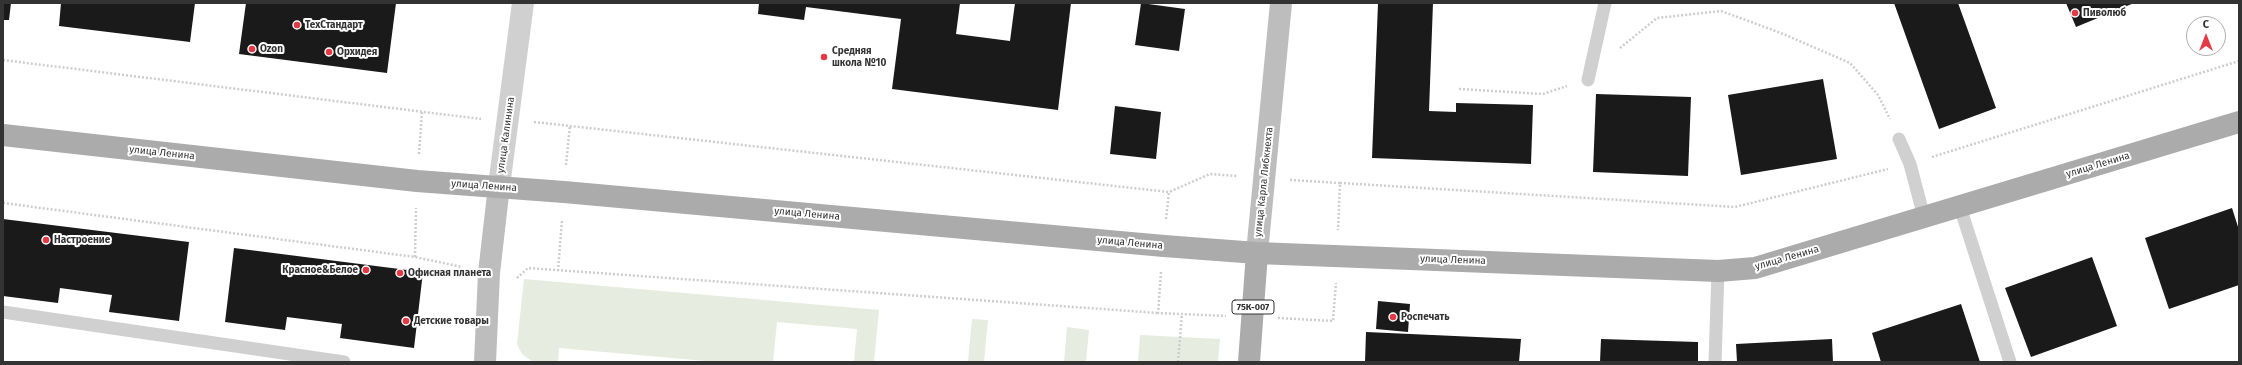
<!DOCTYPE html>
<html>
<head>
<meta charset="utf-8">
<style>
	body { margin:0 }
	#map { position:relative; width:2242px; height:365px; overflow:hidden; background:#fff; font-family:"Fira Sans",sans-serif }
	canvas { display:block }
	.frame { position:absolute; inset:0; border:4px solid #333; pointer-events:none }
	.north { position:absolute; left:2186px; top:16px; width:40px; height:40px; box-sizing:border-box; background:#fff; border:1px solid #adadad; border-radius:50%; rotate:0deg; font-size:11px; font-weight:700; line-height:16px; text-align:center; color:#333 }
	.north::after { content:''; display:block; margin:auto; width:14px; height:18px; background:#e63946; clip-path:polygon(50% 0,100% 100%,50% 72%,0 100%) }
</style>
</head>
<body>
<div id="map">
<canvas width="2242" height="365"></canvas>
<div class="frame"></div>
<div class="north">С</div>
</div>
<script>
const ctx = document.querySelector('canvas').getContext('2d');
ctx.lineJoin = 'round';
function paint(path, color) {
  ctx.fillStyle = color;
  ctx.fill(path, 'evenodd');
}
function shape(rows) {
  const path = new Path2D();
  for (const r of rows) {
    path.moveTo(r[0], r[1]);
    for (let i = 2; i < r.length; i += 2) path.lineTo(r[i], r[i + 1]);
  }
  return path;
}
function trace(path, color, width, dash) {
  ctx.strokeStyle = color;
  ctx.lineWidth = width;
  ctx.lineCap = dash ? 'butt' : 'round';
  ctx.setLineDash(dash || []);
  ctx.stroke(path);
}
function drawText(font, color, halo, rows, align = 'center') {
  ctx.font = font + ' "Fira Sans",sans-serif';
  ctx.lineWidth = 4;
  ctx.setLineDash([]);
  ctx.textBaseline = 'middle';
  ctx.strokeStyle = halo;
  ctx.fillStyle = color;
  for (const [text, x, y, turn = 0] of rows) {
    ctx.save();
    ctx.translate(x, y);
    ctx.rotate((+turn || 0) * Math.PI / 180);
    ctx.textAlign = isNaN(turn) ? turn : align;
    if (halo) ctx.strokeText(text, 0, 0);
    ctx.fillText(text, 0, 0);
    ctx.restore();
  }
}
paint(shape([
	[524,279,879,310,874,362,854,362,857,329,777,322,773,362,717,362,559,348,558,362,533,362,522,354,517,344],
	[972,319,988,320,984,362,968,362],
	[1067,327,1089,330,1086,362,1064,362],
	[1140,335,1220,339,1218,362,1138,362]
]), '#e6ecdf');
paint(shape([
	[3,3,11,3,9,20,3,20],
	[61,3,195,3,190,42,59,26],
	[246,3,396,3,387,73,239,54],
	[759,3,960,3,956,34,1010,41,1015,3,1071,3,1058,110,892,89,901,19,806,7,804,20,758,14],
	[1141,3,1185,9,1179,51,1135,45],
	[1378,3,1433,3,1429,111,1456,112,1456,103,1533,105,1531,164,1372,158],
	[1894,3,1958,3,1996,108,1939,129],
	[2066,3,2134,3,2076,27],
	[1823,79,1837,159,1741,175,1728,95],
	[1596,94,1691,97,1688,176,1593,172],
	[1115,106,1161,112,1156,159,1110,154],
	[2232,208,2239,230,2239,285,2169,309,2145,238],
	[3,219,189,242,179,321,109,312,112,295,60,288,58,303,3,296],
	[234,248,423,272,414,348,340,338,342,324,287,317,285,330,225,322],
	[2092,257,2117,326,2031,357,2005,288],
	[1378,301,1410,304,1408,332,1376,329],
	[1961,304,1980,362,1881,362,1872,333],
	[1366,332,1521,339,1519,362,1365,362],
	[1601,339,1698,342,1698,362,1600,362],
	[1832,339,1833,362,1737,362,1736,344]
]), '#1a1a1a');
trace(shape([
	[1620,48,1657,18,1721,11,1781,33,1850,63,1878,95,1890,119],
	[3,60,481,119],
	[1459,89,1543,94,1567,86],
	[534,122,1169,192,1210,174,1237,176],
	[419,154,422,112],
	[1932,157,2239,61],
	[566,165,570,125],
	[1290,180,1340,183,1338,230],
	[1340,183,1735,207,1888,169],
	[3,203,415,257,462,267],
	[1166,219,1169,192],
	[415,257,416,208],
	[558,271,562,220],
	[1161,272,1158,313,1226,316],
	[517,278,528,268,1158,313],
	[1278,318,1333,321,1336,283],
	[1178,362,1182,314]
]), '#cdcdcd', 2.5, [2, 2]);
trace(shape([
	[1588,80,1605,3],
	[1899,139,1910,164,1924,217],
	[1960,207,2010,362],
	[3,312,344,362],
	[1715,362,1718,271]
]), '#d0d0d0', 13);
trace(shape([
	[499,186,523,3]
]), '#d0d0d0', 22);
trace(shape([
	[1257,253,1281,3],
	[485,362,489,273,499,186]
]), '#bdbdbd', 22);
trace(shape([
	[3,135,417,181,564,192,1164,246,1257,253,1718,271,1755,268,2239,122],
	[1249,362,1257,253]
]), '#ababab', 22);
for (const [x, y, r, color] of [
	[2075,13,4,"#e63946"],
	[297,25,4,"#e63946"],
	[252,49,4,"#e63946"],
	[329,52,4,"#e63946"],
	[824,57,4,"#e63946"],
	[46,240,4,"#e63946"],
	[366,270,4,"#e63946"],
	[400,273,4,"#e63946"],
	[1393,317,4,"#e63946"],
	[406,321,4,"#e63946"]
]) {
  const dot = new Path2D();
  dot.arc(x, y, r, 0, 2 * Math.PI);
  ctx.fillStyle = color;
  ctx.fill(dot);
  trace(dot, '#fff', 1.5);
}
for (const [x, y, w] of [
	[1253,307,42]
]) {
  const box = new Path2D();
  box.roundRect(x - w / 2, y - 7, w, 14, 3);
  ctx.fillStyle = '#fff';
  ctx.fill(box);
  trace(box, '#333', 1);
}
drawText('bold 9px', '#333', null, [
	["75К-007",1253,307]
]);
drawText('bold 10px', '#333', '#fff', [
	["Пиволюб",2083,13],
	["ТехСтандарт",305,25],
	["Ozon",260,49],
	["Средняя",832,51],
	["школа №10",832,63],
	["Орхидея",337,52],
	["Настроение",54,240],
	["Красное&Белое",358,270,"right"],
	["Офисная планета",408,273],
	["Роспечать",1401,317],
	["Детские товары",414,321]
], 'left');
drawText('10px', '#333', '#fff', [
	["улица Калинина",506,135,-82],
	["улица Ленина",162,153,6],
	["улица Ленина",2098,165,-17],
	["улица Карла Либкнехта",1264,182,-84],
	["улица Ленина",484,186,4],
	["улица Ленина",807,214,5],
	["улица Ленина",1130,243,5],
	["улица Ленина",1787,258,-16],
	["улица Ленина",1453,260,2]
]);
</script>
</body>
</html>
